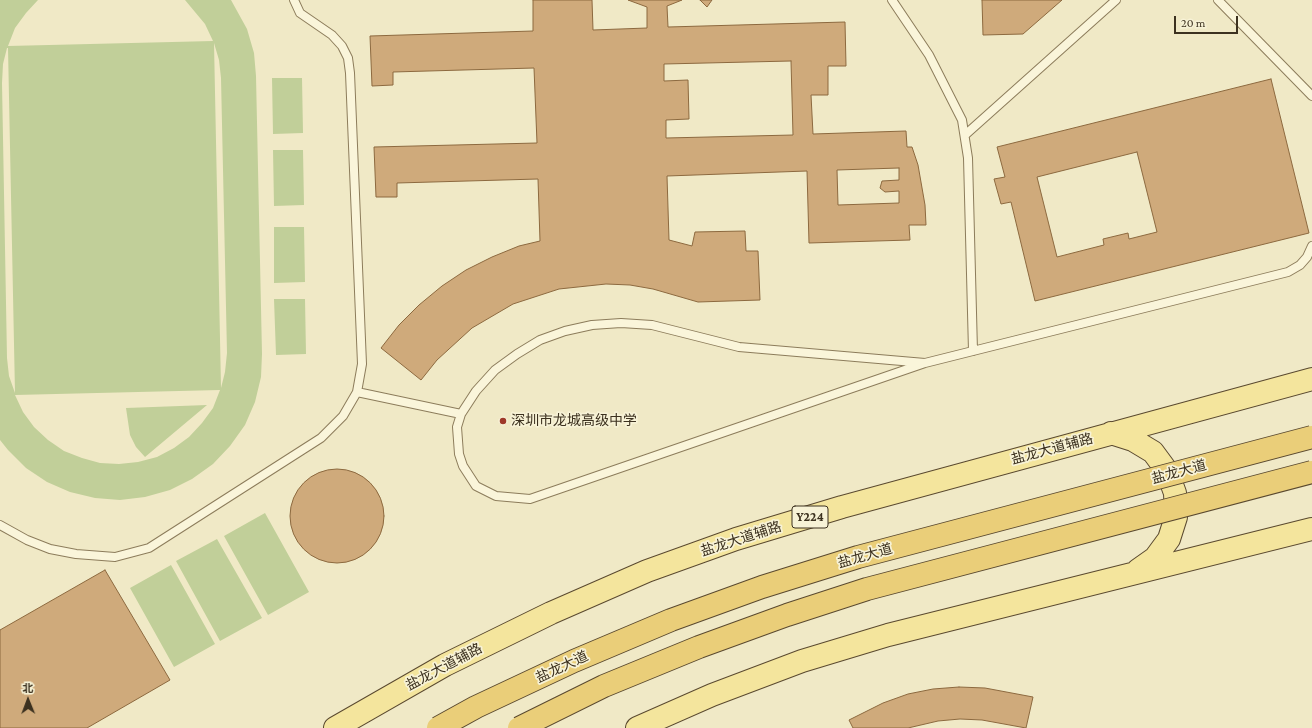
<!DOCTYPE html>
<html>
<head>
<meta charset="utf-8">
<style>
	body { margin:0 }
	#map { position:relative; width:1312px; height:728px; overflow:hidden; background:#f0e9c6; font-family:"Crimson Pro","Noto Sans SC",serif }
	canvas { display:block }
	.north { position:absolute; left:8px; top:680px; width:40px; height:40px; -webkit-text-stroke:3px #f7f2d6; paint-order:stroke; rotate:359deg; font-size:11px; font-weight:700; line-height:16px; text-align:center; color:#3c311f }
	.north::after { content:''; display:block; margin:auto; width:14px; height:18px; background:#3c311f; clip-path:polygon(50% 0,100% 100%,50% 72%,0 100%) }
	.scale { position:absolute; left:1174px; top:16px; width:64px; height:18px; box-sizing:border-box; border:2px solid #3c311f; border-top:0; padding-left:5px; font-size:12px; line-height:14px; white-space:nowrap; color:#3c311f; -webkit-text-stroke:3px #f7f2d6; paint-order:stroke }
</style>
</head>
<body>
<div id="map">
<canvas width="1312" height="728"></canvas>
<div class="north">北</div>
<div class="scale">20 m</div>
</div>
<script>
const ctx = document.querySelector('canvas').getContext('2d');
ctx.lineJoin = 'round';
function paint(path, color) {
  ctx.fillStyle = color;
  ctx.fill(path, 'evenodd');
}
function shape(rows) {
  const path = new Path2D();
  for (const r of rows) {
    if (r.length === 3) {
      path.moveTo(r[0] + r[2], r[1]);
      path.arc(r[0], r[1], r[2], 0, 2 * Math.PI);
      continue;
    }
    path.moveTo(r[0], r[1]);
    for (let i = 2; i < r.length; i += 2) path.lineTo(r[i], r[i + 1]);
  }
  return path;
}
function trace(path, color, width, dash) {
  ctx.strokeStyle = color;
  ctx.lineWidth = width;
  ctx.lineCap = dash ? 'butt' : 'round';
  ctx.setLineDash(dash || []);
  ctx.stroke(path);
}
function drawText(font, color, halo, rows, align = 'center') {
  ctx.font = font + ' "Crimson Pro","Noto Sans SC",serif';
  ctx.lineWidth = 3.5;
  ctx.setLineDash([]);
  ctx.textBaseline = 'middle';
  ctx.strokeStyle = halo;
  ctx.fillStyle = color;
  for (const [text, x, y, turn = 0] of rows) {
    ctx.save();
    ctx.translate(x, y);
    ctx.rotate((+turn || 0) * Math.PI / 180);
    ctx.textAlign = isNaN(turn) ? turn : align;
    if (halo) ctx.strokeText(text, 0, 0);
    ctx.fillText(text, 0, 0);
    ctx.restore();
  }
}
paint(shape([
	[0,0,38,0,26,13,15,28,8,46,213,41,205,24,185,0,231,0,247,29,254,53,256,76,262,354,261,377,255,402,245,425,230,446,213,464,192,479,170,490,145,497,120,500,95,498,70,492,47,482,26,468,8,450,0,440],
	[214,43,219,60,221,78,227,353,225,372,221,388],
	[7,48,8,48,15,393,9,376,7,358,2,83,3,64],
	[220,390,213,408,202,423,189,437,174,448,157,457,138,462,119,464,100,463,82,458,64,451,48,440,34,427,23,412,15,395],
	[272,78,302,78,303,133,273,134],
	[273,150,303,150,304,205,274,206],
	[274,227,304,227,305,282,274,283],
	[274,299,305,299,306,354,276,355],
	[207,405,145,457,136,447,130,435,126,408],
	[265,513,309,592,268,615,224,536],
	[217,539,262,618,220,641,176,561],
	[171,565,215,644,174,667,130,588]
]), '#c1cf99');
const building = shape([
	[533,0,592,0,593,30,647,28,647,7,628,0,682,0,667,6,668,27,845,22,846,66,828,66,828,95,811,95,813,134,906,131,907,147,912,147,918,165,925,205,926,225,909,225,910,240,809,243,807,171,667,176,669,240,692,246,695,232,745,231,746,251,758,251,760,300,698,302,653,289,630,285,606,284,559,289,513,304,472,328,437,360,421,380,381,348,399,325,419,305,442,286,466,270,492,257,519,246,540,241,538,179,397,183,397,197,376,197,374,147,537,143,534,68,393,72,393,85,372,86,370,36,533,31,533,0],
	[791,61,793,135,666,138,666,120,689,119,688,80,664,81,664,64,791,61],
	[899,168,899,180,882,181,880,188,885,192,899,191,899,203,838,205,837,170,899,168],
	[700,0,712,0,707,7,700,0],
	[982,0,1062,0,1023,34,983,35,982,0],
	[1271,79,1309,233,1035,301,1011,202,1001,204,994,179,1005,177,997,147,1271,79],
	[1137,152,1157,232,1129,239,1128,233,1103,239,1104,245,1057,257,1037,177,1137,152],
	[337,516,47],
	[105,570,170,680,87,728,0,728,0,630,105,570],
	[959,687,985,688,1033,697,1026,728,982,720,960,719,938,721,908,728,853,728,849,720,883,703,908,694,933,689,959,687]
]);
paint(building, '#cfaa7b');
trace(building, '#8c693f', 1);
const service = shape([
	[892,0,929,55,962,120,968,158,973,351],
	[1218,0,1312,96],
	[965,135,1116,0],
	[925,363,739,347,652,325,621,323,592,325,565,331,540,340,517,354,495,370,476,391,461,414,457,427,459,454,463,466,476,486,496,496,530,499,925,363,1288,272,1300,265,1307,257,1312,246],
	[357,392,461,414],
	[0,525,27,540,50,549,76,554,115,557,149,548,321,438,343,416,357,392,362,364,350,73,348,58,342,46,332,35,300,13,294,0]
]);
const primary = shape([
	[1111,433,1133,440,1153,452,1167,471,1175,493,1176,517,1169,539,1155,558,1138,570],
	[335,728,445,665,551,613,647,571,736,539,842,507,1312,379],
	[637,728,712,695,802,661,888,635,1312,529]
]);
trace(service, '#8c7c5b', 10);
trace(primary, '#5a492f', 24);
trace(service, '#faf5da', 8);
trace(primary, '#f4e59d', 22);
const trunkBridge = shape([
	[438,728,476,707,574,661,671,620,762,587,858,557,1312,437],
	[519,728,604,686,699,647,787,615,867,589,1312,472]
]);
trace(trunkBridge, '#5a492f', 24, []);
trace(trunkBridge, '#eace79', 22);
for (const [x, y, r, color] of [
	[503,421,4,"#9e3828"]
]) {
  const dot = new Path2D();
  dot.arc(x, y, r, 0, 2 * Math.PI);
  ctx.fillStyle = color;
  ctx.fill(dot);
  trace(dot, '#f7f2d6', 1.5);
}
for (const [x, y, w] of [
	[810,517,36]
]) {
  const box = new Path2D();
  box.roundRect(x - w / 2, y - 11, w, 22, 3);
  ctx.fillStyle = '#f7f2d6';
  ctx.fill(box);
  trace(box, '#3c311f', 1);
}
drawText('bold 13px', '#3c311f', null, [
	["Y224",810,517]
]);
drawText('14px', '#3c311f', '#f7f2d6', [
	["深圳市龙城高级中学",511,421]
], 'left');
drawText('14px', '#3c311f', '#f7f2d6', [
	["盐龙大道辅路",1052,449,-15],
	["盐龙大道",1179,472,-15],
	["盐龙大道辅路",741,539,-18],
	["盐龙大道",865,556,-16],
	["盐龙大道辅路",444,667,-28],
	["盐龙大道",562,667,-25]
]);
</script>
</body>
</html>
